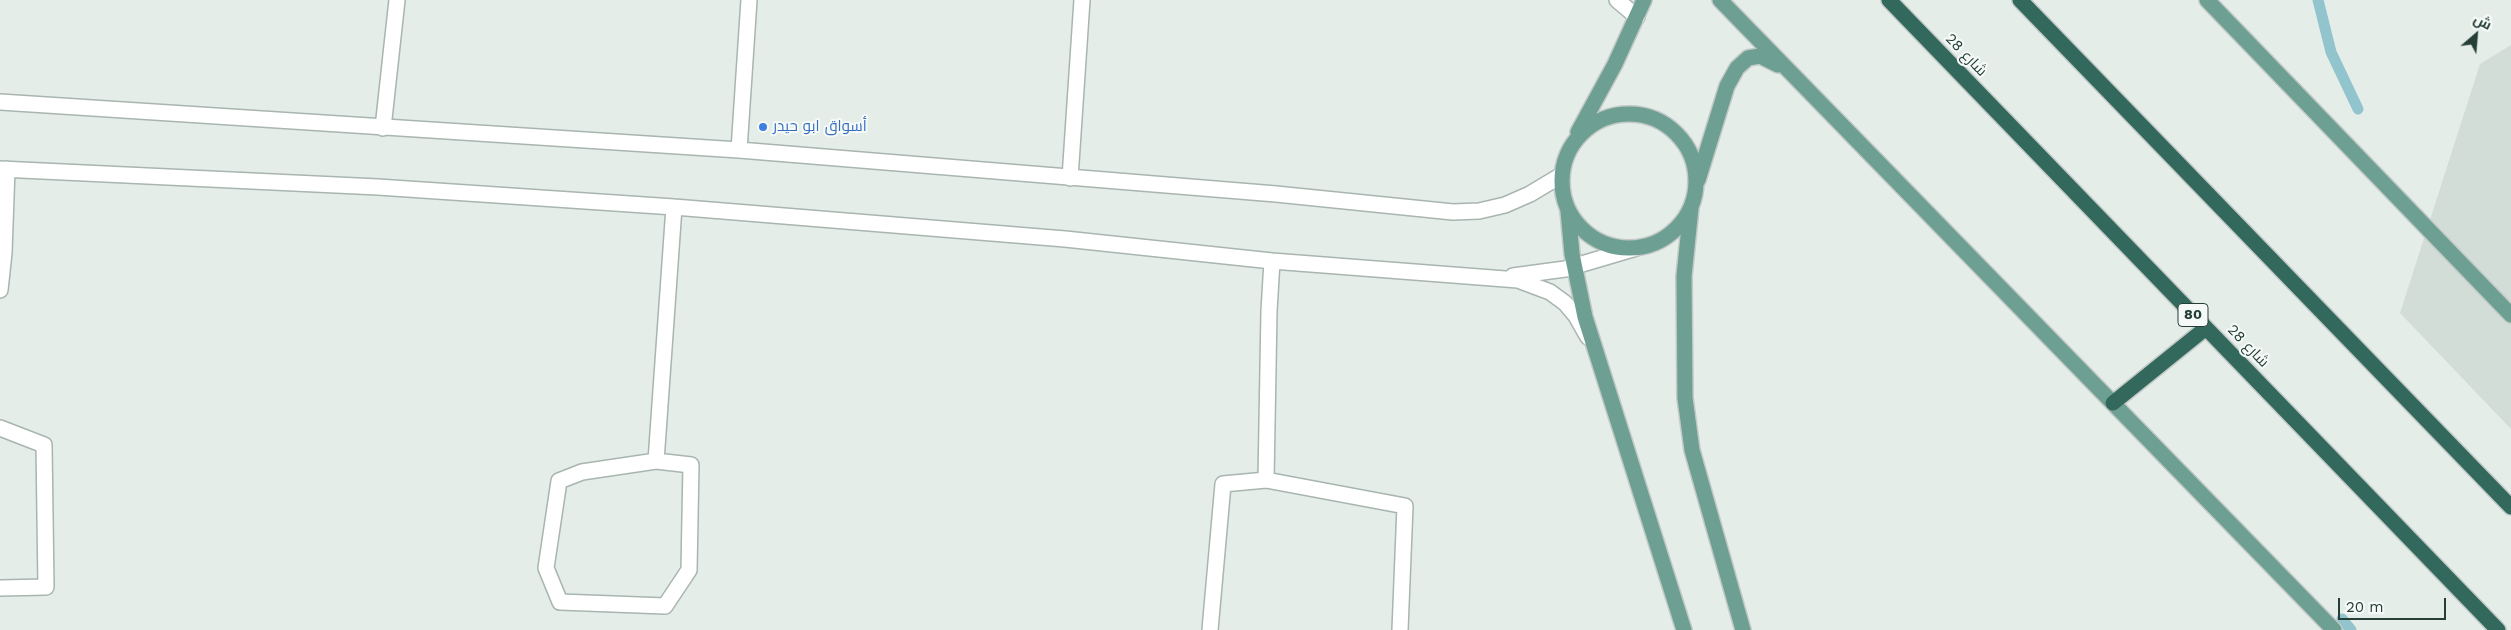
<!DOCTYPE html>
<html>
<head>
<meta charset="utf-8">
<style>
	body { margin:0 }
	#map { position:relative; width:2511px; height:630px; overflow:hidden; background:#e5ede9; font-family:"Work Sans",Cairo,sans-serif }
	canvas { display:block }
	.north { position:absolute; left:2451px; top:10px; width:50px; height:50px; -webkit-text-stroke:4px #f5faf8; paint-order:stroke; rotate:27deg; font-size:14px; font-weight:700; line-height:20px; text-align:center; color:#253e37 }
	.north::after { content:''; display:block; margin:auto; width:18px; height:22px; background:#253e37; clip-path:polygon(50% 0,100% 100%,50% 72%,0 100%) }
	.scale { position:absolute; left:2338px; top:598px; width:108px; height:22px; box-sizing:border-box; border:2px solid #253e37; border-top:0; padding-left:6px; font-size:15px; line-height:18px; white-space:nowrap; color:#253e37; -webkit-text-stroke:4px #f5faf8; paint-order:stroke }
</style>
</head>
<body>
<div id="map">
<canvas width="2511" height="630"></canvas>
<div class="north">ش</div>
<div class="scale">20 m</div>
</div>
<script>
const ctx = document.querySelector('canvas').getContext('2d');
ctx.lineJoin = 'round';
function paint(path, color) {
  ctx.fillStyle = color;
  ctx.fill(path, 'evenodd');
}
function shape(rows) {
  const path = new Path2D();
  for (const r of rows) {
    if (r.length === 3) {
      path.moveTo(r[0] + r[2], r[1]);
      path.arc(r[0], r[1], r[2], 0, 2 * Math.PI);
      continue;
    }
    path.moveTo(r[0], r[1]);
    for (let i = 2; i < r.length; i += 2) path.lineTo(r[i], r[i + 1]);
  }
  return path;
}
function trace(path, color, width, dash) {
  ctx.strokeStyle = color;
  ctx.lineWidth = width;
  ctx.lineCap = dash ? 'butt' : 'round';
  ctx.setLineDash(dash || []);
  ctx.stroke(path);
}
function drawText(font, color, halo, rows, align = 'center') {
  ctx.font = font + ' "Work Sans",Cairo,sans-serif';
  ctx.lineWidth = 4;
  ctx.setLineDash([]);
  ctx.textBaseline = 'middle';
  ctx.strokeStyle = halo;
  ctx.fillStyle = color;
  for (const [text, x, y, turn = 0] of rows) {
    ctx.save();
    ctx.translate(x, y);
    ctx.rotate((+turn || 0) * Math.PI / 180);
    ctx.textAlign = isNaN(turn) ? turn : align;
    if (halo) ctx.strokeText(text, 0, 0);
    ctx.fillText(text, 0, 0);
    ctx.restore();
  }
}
paint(shape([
	[2511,45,2511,429,2400,313,2480,64]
]), '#d3ddd8');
trace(shape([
	[2318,0,2331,52,2358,109],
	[2342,619,2351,630]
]), '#92c4cd', 11);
const minor = shape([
	[1617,0,1637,17],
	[0,102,739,150,1276,194,1453,212,1479,211,1505,205,1530,194,1560,176],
	[383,128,397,0],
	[739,150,749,0],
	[0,169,378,187,674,207,1065,239,1272,261,1518,280,1550,292,1565,303,1576,316,1588,337],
	[1070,178,1082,0],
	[1513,276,1565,269,1636,248],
	[0,290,4,253,7,169],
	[0,428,44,445,46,587,0,588],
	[656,461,691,465,689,570,665,606,560,602,546,568,559,481,582,472,656,461],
	[656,461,674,207],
	[1266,480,1405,506,1400,630],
	[1210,630,1223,484,1266,480,1269,311,1272,261]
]);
const major = shape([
	[1720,0,2334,630],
	[2207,0,2511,315],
	[1629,181,67],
	[1578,132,1615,64,1644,0],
	[1698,180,1727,86,1737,68,1748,58,1760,56,1778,65],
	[1691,208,1684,276,1685,398,1692,450,1743,630],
	[1568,211,1572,254,1585,317,1684,630]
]);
const highway = shape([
	[1889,0,2498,630],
	[2020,0,2511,507],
	[2113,403,2206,328]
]);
trace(minor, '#a8b5b0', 18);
trace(major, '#c2c9c7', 18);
trace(highway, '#c2c9c7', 18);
trace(minor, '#fff', 15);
trace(major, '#6d9f92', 15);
trace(highway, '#33685d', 15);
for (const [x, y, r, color] of [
	[763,127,5,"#3f7fe0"]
]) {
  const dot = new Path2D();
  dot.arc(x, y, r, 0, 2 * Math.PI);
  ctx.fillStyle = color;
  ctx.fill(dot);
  trace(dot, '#f5faf8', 2);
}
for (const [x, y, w] of [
	[2193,315,30]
]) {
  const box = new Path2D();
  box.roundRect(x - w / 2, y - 11.5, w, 23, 4);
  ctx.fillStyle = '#f5faf8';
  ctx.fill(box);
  trace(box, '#253e37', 1);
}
drawText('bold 14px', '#253e37', null, [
	["80",2193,315]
]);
drawText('15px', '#253e37', '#f5faf8', [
	["شارع 28",1966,55,46],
	["شارع 28",2248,346,46]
]);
drawText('15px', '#366cbe', '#f5faf8', [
	["أسواق ابو حيدر",773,127]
], 'left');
</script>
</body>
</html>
